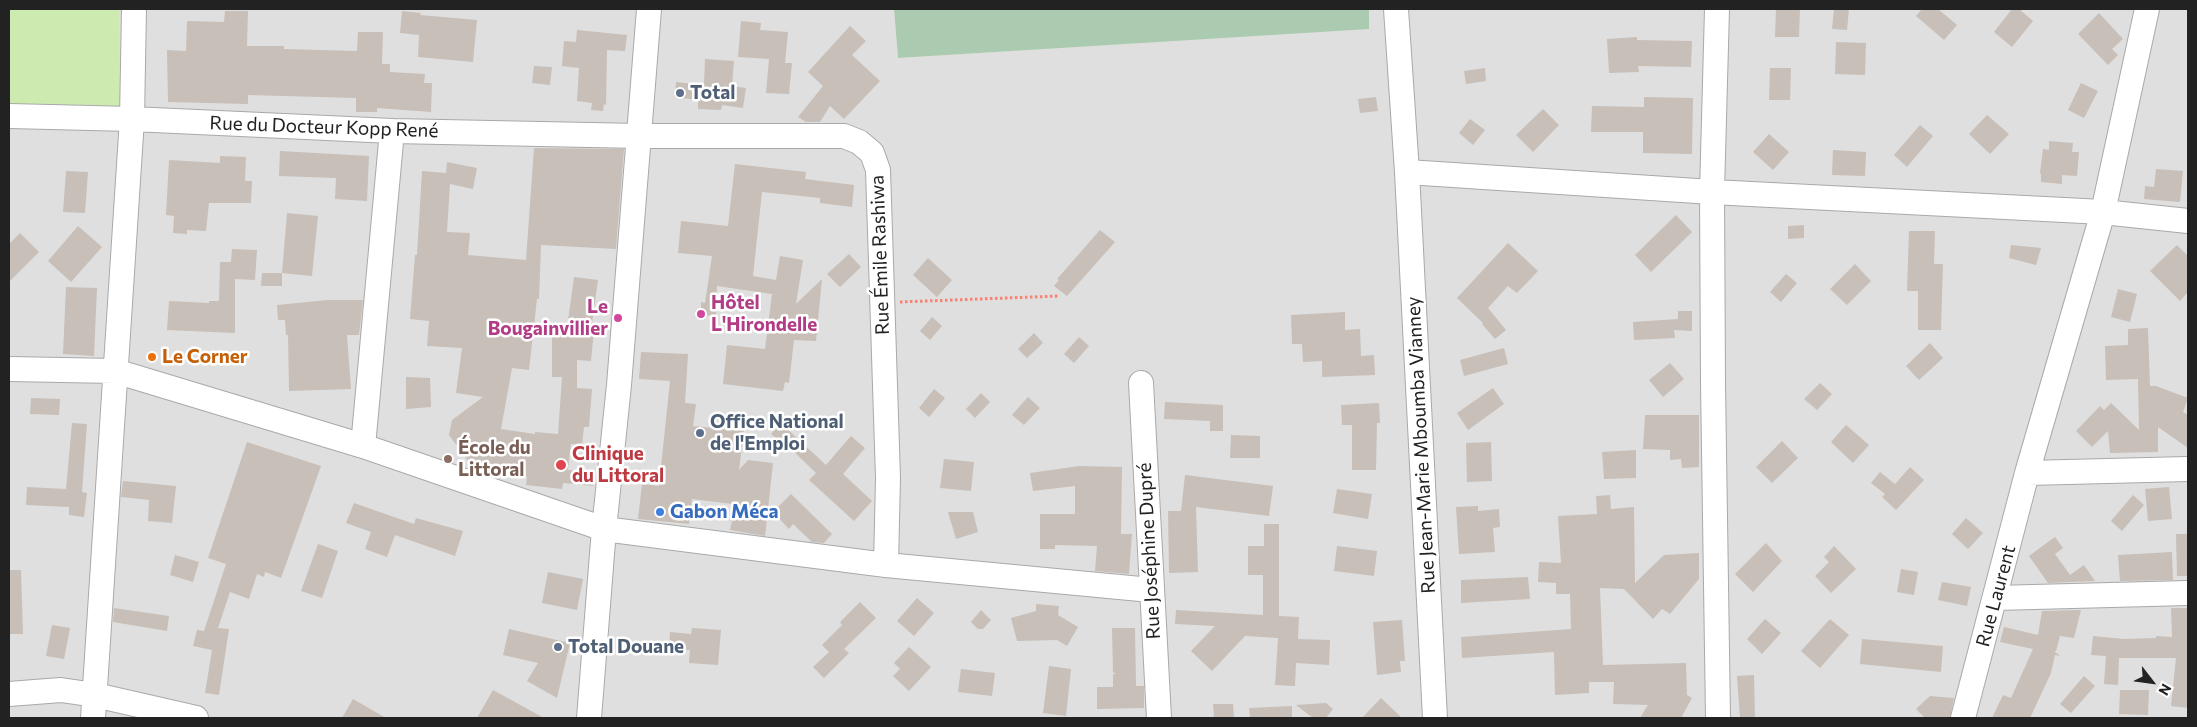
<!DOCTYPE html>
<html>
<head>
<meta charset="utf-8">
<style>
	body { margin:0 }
	#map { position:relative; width:2197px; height:727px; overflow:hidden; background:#f2efe9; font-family:Commissioner,sans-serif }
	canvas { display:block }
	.frame { position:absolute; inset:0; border:10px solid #222; pointer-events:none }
	.north { position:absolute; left:2127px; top:657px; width:50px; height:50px; -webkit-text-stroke:4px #fff; paint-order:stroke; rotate:120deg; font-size:14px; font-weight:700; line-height:20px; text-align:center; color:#222 }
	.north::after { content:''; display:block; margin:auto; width:18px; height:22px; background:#222; clip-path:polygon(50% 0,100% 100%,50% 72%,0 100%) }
</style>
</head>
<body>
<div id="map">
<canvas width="2197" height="727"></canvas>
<div class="frame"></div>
<div class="north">N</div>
</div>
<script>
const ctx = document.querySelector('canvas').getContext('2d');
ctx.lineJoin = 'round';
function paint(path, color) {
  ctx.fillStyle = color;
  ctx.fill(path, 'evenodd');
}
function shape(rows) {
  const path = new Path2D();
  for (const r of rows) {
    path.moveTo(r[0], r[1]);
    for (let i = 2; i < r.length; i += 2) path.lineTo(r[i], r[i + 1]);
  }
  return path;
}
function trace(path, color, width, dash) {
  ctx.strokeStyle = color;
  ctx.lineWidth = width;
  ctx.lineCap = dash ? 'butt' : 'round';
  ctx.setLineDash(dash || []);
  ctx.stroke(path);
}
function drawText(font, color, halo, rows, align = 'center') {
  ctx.font = font + ' Commissioner,sans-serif';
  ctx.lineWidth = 5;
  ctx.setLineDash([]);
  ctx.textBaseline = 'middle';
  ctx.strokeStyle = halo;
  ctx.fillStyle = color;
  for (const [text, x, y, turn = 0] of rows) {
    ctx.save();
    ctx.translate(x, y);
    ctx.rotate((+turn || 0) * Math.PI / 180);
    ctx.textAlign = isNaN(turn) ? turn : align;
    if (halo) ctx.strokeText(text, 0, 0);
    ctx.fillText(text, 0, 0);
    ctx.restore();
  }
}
paint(shape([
	[9,9,894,9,898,58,1369,28,1369,9,2188,9,2188,718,9,718]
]), '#e0dfdf');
paint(shape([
	[9,9,119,9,120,122,9,119]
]), '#cdebb0');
paint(shape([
	[894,9,1369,9,1369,29,898,58]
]), '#aacbaf');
paint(shape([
	[1776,9,1800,9,1799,37,1775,37],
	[1834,9,1849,9,1847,30,1832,29],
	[1922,9,1938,9,1957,25,1944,40,1916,16],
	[2012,9,2019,9,2033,21,2012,47,1994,32],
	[225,11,248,11,247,46,284,46,284,49,357,51,358,32,383,32,382,64,390,64,390,72,425,74,424,83,432,83,431,112,377,108,377,112,356,112,356,98,248,95,248,104,168,102,167,50,186,51,187,21,224,22],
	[402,11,421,13,420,15,477,20,473,62,418,57,419,35,400,33],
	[2099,13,2123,39,2112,49,2118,55,2108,65,2078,34],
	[741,21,761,23,760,30,788,32,785,63,792,63,789,94,766,93,769,59,738,57],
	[850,26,866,41,852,55,880,81,844,119,830,106,820,122,806,122,798,117,823,86,808,72],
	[577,30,627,35,625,51,607,50,606,105,604,104,603,111,591,110,592,103,577,101,579,68,562,66,564,41,576,42],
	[1637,37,1637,40,1692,41,1691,67,1638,66,1639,72,1609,73,1607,39],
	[1836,42,1866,43,1865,75,1835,74],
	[705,59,734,61,732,86,746,88,743,108,722,105,721,110,698,109,698,100,675,97,676,82,704,85],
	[534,66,552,67,550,85,532,83],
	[1485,68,1486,81,1466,84,1464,71],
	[1770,68,1791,68,1790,100,1769,100],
	[2081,83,2098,91,2084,118,2068,110],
	[1376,97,1378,111,1360,113,1358,99],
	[1644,97,1693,98,1692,154,1643,153,1643,132,1591,132,1592,106,1644,107],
	[1543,109,1559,125,1533,152,1516,135],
	[1987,115,2009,134,1990,154,1969,134],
	[1470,119,1485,130,1473,145,1459,133],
	[1920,125,1933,136,1907,167,1894,155],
	[1769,134,1789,152,1773,170,1753,152],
	[2049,141,2073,143,2072,152,2079,152,2077,176,2062,175,2062,184,2041,182,2041,174,2040,173,2043,149,2049,150],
	[534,148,624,149,616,249,541,245,539,299,537,299,529,370,512,368,501,429,535,434,535,432,558,434,562,377,552,377,552,327,567,328,574,277,598,280,591,330,594,330,591,361,577,360,577,388,592,389,589,427,584,427,582,445,571,444,568,470,594,472,593,486,563,483,562,489,526,485,527,477,475,470,449,435,452,420,483,397,456,393,462,348,427,346,429,321,410,319,415,255,417,255,422,171,446,173,447,162,477,168,473,189,450,184,447,232,470,233,468,255,526,260],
	[1833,150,1866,152,1865,176,1832,175],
	[280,151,369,156,367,201,335,199,336,178,279,176],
	[220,156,246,157,245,181,252,181,251,203,209,203,206,231,187,230,187,234,173,233,174,216,166,215,169,160,220,163],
	[735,164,806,172,805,179,854,185,852,207,820,203,820,198,762,192,753,276,776,280,780,256,803,260,796,304,822,279,816,341,794,340,789,383,785,382,783,391,723,384,727,345,765,349,772,294,717,286,716,316,701,315,701,302,705,303,712,256,678,253,681,221,728,226],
	[2156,169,2183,171,2180,202,2144,199,2145,186,2154,187],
	[66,171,88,172,85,213,63,212],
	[287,213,318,216,312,276,282,273],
	[1676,215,1692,232,1651,272,1635,255],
	[1804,225,1804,238,1788,239,1788,226],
	[78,226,102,247,71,282,48,261],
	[1100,230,1115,242,1067,296,1054,286,1059,280,1057,279],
	[1909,231,1935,231,1934,264,1943,264,1941,330,1918,330,1918,291,1907,291],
	[20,233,39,252,9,282,9,244],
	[1508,243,1538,271,1517,293,1508,286,1488,308,1506,330,1495,339,1482,324,1483,323,1457,298],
	[2011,245,2041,248,2036,265,2009,258],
	[2177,245,2188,256,2188,292,2180,301,2150,271],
	[232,249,257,250,255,280,235,279,235,333,167,330,169,301,209,303,209,301,219,301,220,262,231,262],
	[849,254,861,267,840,287,827,274],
	[928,258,952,280,937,297,913,275],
	[1855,264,1871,281,1847,305,1830,289],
	[262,273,282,273,282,286,261,286],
	[1786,274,1797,283,1781,302,1770,292],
	[66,287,97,288,94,356,63,354],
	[2118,289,2137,294,2130,322,2111,317],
	[328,300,363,300,359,335,347,335,351,389,289,391,288,335,286,335,285,320,278,320,277,305],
	[1678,311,1692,311,1692,331,1674,330,1675,338,1634,340,1633,322,1678,319],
	[1345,312,1345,330,1360,329,1361,356,1374,355,1375,375,1322,377,1322,361,1303,362,1302,344,1292,344,1291,315],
	[932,317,942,326,930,340,920,331],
	[2148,328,2150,386,2156,386,2188,398,2183,412,2188,415,2188,448,2158,427,2158,452,2110,453,2108,431,2092,447,2076,431,2100,406,2104,410,2111,403,2139,430,2138,379,2106,380,2105,346,2128,345,2128,329],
	[1034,333,1043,343,1027,358,1018,349],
	[1079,337,1089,346,1074,363,1064,354],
	[1930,343,1943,358,1919,380,1906,366],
	[1504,348,1508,364,1464,376,1460,360],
	[641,352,688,354,685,403,696,404,693,426,744,431,739,470,748,460,773,463,765,536,730,530,732,521,729,520,732,504,692,499,689,524,638,519,642,484,659,486,670,381,639,379],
	[1670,363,1684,379,1663,397,1649,380],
	[406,377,430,378,431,407,406,409],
	[1820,383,1832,394,1817,410,1804,399],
	[1493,388,1504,404,1468,430,1457,413],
	[934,389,945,398,929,417,919,408],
	[981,393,990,402,975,418,966,409],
	[1028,397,1040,408,1024,425,1012,415],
	[31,398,60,399,59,415,30,414],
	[1165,402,1223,405,1223,431,1210,431,1210,421,1164,419],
	[1379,403,1380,423,1377,423,1376,470,1352,470,1352,425,1342,425,1341,405],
	[1645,415,1699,415,1699,467,1682,468,1681,459,1670,460,1670,450,1643,449],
	[72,423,87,424,82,492,87,493,84,517,69,515,69,507,26,505,27,487,66,489],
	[781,423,826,465,851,436,865,448,843,474,872,501,854,521,809,480,816,473,787,445,786,447,771,434],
	[1846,425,1869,445,1853,463,1831,442],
	[1231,435,1260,436,1260,458,1230,458],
	[1782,441,1798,458,1772,483,1756,467],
	[247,442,321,466,281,578,265,572,264,577,257,574,249,599,230,592,218,628,229,629,219,695,205,693,212,650,193,646,197,630,204,631,226,564,208,558],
	[1491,442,1492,481,1467,482,1466,443],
	[1636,450,1636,478,1604,479,1602,452],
	[944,459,974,462,971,491,940,488],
	[1079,466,1122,467,1121,534,1132,534,1129,574,1095,571,1097,546,1055,545,1055,549,1040,549,1040,514,1075,514,1075,486,1033,491,1030,473],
	[1910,467,1924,480,1896,510,1882,497,1885,494,1871,483,1880,472,1895,484],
	[1185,475,1273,486,1269,516,1196,507,1198,572,1169,573,1168,511,1181,511],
	[123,481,176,486,172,523,148,521,149,500,121,497],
	[2169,487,2172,519,2148,521,2145,489],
	[1337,489,1372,494,1368,519,1333,513],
	[791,494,832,534,824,543,812,542,793,524,789,529,773,512],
	[1610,495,1611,509,1634,507,1635,583,1664,555,1699,553,1699,579,1670,614,1662,609,1653,619,1624,589,1600,588,1603,665,1686,663,1687,695,1692,698,1681,718,1640,718,1648,705,1613,704,1614,682,1589,682,1589,693,1555,695,1554,652,1462,658,1461,637,1571,629,1570,594,1556,594,1556,583,1538,582,1539,562,1561,563,1558,516,1597,514,1596,496],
	[2133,495,2144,505,2122,531,2111,521],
	[354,503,414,524,416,518,463,531,455,556,395,535,387,557,365,549,371,532,346,523],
	[1478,506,1478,511,1499,509,1500,527,1493,528,1495,552,1459,554,1456,507],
	[948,512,973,512,978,532,956,539],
	[1966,518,1983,533,1968,549,1952,534],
	[1264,524,1279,524,1279,616,1299,617,1298,639,1330,640,1329,665,1296,663,1295,686,1275,685,1278,638,1245,636,1212,671,1191,651,1215,626,1175,624,1176,610,1263,615,1263,575,1248,575,1248,546,1264,546],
	[2176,534,2188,534,2188,576,2177,576],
	[2055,537,2063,548,2055,554,2070,575,2084,565,2095,581,2048,583,2029,556],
	[1766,543,1782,561,1753,592,1735,574],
	[318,544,338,551,322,598,301,591],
	[1337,546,1377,551,1374,576,1334,571],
	[1834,546,1856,569,1831,593,1815,576,1829,562,1824,557],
	[2172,552,2173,580,2120,581,2118,555],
	[175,555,199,562,193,582,170,575],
	[1901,569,1918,572,1914,595,1897,592],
	[9,570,21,570,23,634,9,634],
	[548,572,583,579,577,610,542,603],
	[1528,577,1530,599,1461,603,1461,580],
	[1942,582,1971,587,1967,606,1938,600],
	[917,598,934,613,914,636,897,621],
	[860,602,876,618,844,649,849,653,824,678,813,667,829,652,822,645,842,625,840,622],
	[1036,604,1059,606,1058,615,1078,627,1067,646,1057,640,1017,641,1011,618,1036,611],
	[114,608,169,616,167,631,113,622],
	[2171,608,2188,608,2188,708,2171,706,2176,658,2119,658,2118,685,2104,684,2106,656,2091,655,2093,636,2124,639,2156,638,2156,636,2172,637],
	[981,610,991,620,983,629,978,629,971,622],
	[2081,610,2074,638,2060,636,2056,651,2054,651,2060,656,2055,655,2051,673,2030,718,1992,718,2003,695,2011,698,2033,649,2000,642,2004,627,2038,635,2042,611],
	[1765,619,1781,633,1762,654,1747,639],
	[1830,619,1849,635,1820,668,1801,651],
	[1402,620,1405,661,1400,661,1401,672,1377,675,1373,622],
	[52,625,70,628,64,659,46,656],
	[692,628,721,630,718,665,689,663,690,650,669,649,670,632,691,634],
	[1112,628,1135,628,1136,686,1144,686,1144,708,1097,709,1097,687,1113,687,1113,674,1116,674,1113,672],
	[509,629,570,643,557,698,527,681,538,663,503,655],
	[1862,639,1943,646,1941,672,1860,664],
	[909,647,931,667,909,691,893,676,900,669,894,663],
	[1049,666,1071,669,1066,716,1043,713],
	[961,669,995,673,992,696,958,692],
	[1754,675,1755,718,1740,718,1737,676],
	[2084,676,2095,686,2071,713,2060,704],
	[493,690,544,718,477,718],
	[2120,690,2149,690,2148,715,2119,714],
	[1930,696,1954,698,1950,718,1925,718,1916,709],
	[1381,698,1402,718,1362,718],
	[353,699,386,718,342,718],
	[1326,703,1333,709,1326,718,1313,718,1296,705],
	[1213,704,1233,704,1234,718,1214,718],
	[1292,706,1292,718,1250,718,1249,708]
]), '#c7bfb8');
const minor = shape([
	[1396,9,1407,172,1435,718],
	[1717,9,1712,192,1713,383,1718,718],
	[9,116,132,119,392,131,640,136,844,136,859,142,872,153,878,170,888,478,886,565],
	[1407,172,1712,192,2103,212,2188,221],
	[9,369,115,371,363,446,604,529,886,565,1151,590],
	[1141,383,1159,718],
	[363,446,392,131],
	[2027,473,2188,469],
	[1995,598,2188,593],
	[9,694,61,690,95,695,196,718],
	[93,718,132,119,134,9],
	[589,718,604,529,619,385,649,9],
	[1963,718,2027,473,2103,212,2147,9]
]);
trace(minor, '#a9a9a9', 26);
trace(shape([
	[900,302,1059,296]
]), '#fa8072', 3, [2.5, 2.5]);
trace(minor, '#fff', 24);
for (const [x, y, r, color] of [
	[680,93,5,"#5c6f8a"],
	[701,314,5,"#d1479c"],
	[618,318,5,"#d1479c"],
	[152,357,5,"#e8710a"],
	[700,433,5,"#5c6f8a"],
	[448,459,5,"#8d6e63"],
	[561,465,6,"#e0444e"],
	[660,512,5,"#3f7fe0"],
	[558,647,5,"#5c6f8a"]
]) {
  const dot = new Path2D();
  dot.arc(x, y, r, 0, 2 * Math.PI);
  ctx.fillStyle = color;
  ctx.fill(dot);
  trace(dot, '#fff', 2);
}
drawText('bold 19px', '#4e5e75', '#fff', [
	["Total",690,93],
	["Office National",710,422],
	["de l'Emploi",710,444],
	["Total Douane",568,647]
], 'left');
drawText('19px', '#222', '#fff', [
	["Rue du Docteur Kopp René",324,127,2],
	["Rue Émile Rashiwa",880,255,-92],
	["Rue Jean-Marie Mboumba Vianney",1421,445,-93],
	["Rue Joséphine Dupré",1149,551,-93],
	["Rue Laurent",1996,596,-75]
]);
drawText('bold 19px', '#b23c85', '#fff', [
	["Hôtel",711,303],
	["L'Hirondelle",711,325],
	["Le",608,307,"right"],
	["Bougainvillier",608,329,"right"]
], 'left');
drawText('bold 19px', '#c56008', '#fff', [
	["Le Corner",162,357]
], 'left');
drawText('bold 19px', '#785e54', '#fff', [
	["École du",458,448],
	["Littoral",458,470]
], 'left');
drawText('bold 19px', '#be3a42', '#fff', [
	["Clinique",572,454],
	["du Littoral",572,476]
], 'left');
drawText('bold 19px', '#366cbe', '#fff', [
	["Gabon Méca",670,512]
], 'left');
</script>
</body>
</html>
